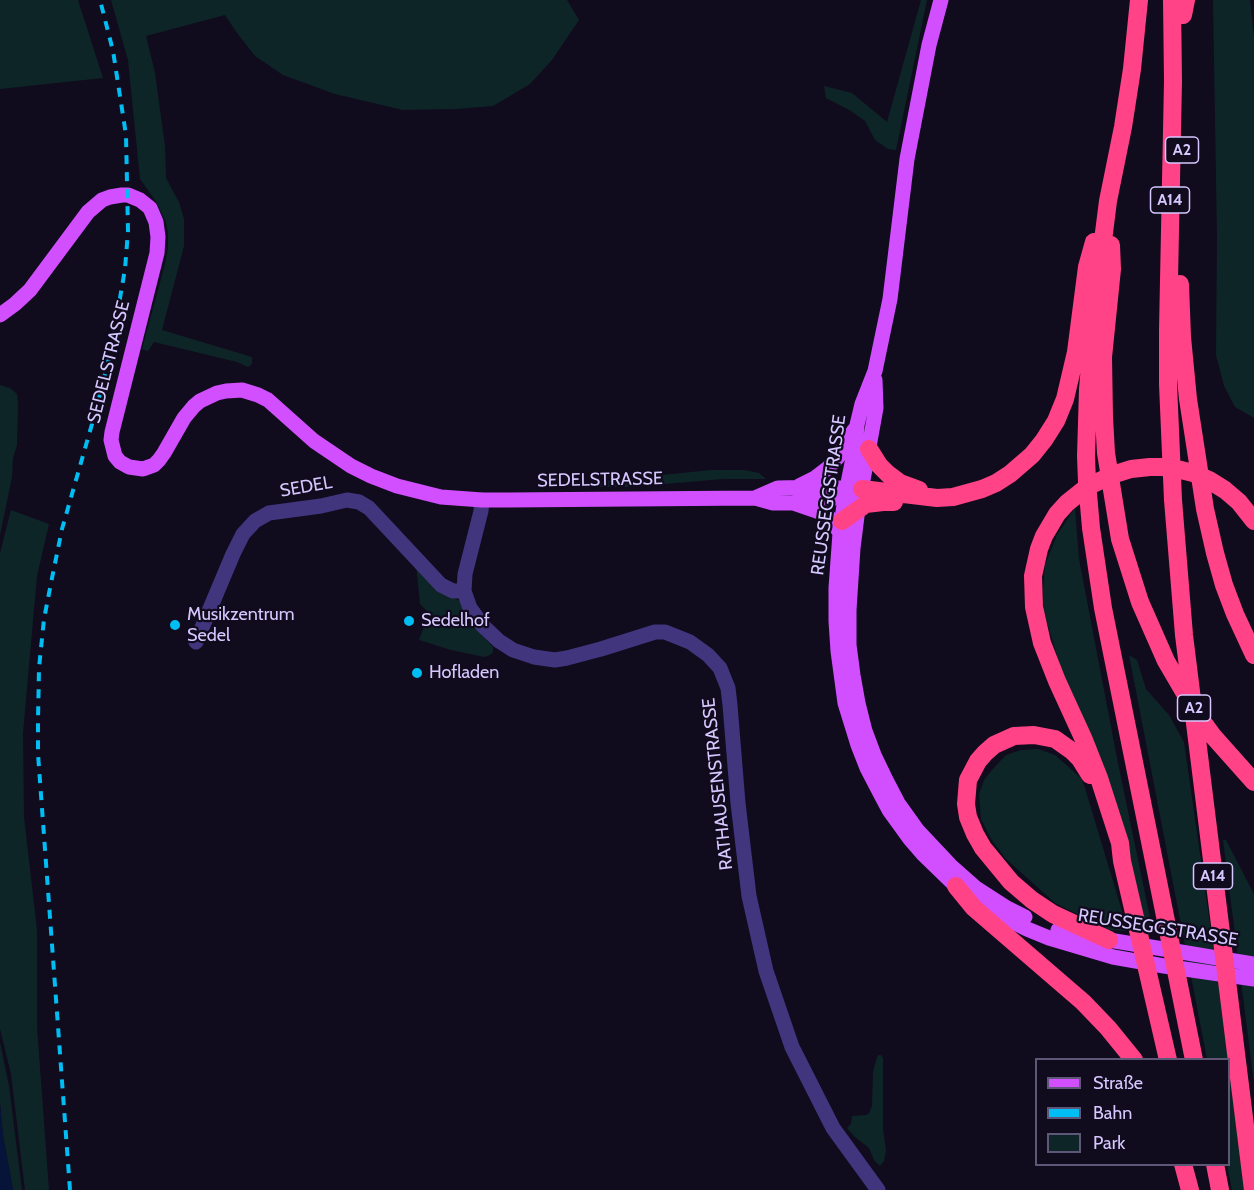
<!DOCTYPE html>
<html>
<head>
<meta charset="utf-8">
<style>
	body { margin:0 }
	#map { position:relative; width:1254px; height:1190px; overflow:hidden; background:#110b1e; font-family:Cabin,sans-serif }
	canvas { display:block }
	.legend { position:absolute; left:1035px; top:1058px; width:195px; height:108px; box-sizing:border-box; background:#110b1e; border:2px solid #5f5778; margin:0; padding:8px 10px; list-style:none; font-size:18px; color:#d5c8ff }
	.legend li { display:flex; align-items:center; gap:12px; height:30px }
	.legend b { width:30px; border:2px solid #5f5778 }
</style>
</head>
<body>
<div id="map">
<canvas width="1254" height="1190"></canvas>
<ul class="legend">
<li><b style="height:8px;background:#d24fff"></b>Straße</li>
<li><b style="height:8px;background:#00bdf3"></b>Bahn</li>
<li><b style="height:16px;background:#0e2528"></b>Park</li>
</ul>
</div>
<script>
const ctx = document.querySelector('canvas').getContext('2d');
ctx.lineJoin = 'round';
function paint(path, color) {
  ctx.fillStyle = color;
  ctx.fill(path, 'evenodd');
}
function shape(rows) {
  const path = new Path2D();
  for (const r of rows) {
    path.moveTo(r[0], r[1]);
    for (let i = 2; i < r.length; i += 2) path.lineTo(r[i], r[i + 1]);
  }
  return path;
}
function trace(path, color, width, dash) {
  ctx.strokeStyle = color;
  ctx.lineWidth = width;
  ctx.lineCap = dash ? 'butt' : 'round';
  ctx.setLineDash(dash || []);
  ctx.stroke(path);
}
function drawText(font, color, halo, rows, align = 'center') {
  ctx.font = font + ' Cabin,sans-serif';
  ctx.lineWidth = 4.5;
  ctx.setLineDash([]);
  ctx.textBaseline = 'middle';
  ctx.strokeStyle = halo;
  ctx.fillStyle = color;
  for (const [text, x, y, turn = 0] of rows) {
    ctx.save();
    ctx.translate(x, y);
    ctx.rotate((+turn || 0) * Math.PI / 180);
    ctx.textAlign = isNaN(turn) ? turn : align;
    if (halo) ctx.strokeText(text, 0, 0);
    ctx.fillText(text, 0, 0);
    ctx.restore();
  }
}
paint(shape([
	[0,0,78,0,103,78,0,89],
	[111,0,567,0,579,20,552,60,530,84,493,106,456,109,403,110,335,94,283,75,255,56,237,33,225,15,146,36,155,73,165,146,166,178,179,202,184,219,184,246,162,330,252,357,252,364,248,367,237,362,154,342,148,351,142,349,165,264,168,248,168,233,166,222,155,200,140,179,128,60],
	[921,0,927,0,896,150,888,149,875,140,865,121,851,111,826,98,824,86,852,93,887,122],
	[1213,0,1250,0,1254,37,1254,418,1235,407,1224,386,1216,355,1217,237],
	[0,385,10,388,17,394,18,404,17,445,13,458,12,477,0,535],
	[711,470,744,470,759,473,766,479,723,479,630,487,593,487,592,484,603,481],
	[1075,508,1079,559,1117,758,1153,932,1147,937,1063,676,1044,612,1043,590,1045,565,1057,535],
	[11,510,49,524,37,576,23,733,24,817,37,930,37,1027,49,1190,25,1190,11,1074,0,1029,0,553],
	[416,564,453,598,461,601,476,629,493,647,493,652,490,655,484,657,451,650,419,640,429,613,420,604],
	[1129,655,1137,660,1146,689,1169,715,1184,742,1248,1190,1232,1190,1227,1165,1228,1060,1207,1059],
	[1038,749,1055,755,1081,778,1085,788,1128,931,1109,930,1055,903,1006,859,991,839,981,819,979,794,984,780,992,770,1006,755,1021,750],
	[1223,840,1226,840,1254,894,1254,1083],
	[0,1042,9,1086,22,1190,13,1190,3,1135,0,1103],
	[879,1055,881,1055,883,1058,883,1129,886,1150,884,1161,880,1166,874,1160,869,1148,855,1137,847,1128,851,1124,852,1116,866,1115,869,1113,872,1106,873,1072,877,1057]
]), '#0e2528');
paint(shape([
	[0,1103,3,1135,13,1190,0,1190]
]), '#07143a');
trace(shape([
	[482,500,481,511,465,574,464,591,470,608,483,626,499,641,513,650,534,657,555,660,567,658,601,649,655,632,665,632,690,642,708,655,720,668,728,688,730,705,738,803,749,896,766,971,792,1047,833,1128,878,1190],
	[196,642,233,554,243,534,255,521,269,513,321,506,347,500,359,502,369,508,441,585,453,591,464,591]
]), '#41357e', 15);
trace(shape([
	[941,0,929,45,907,159,890,299,875,371,862,404,857,425,855,448,845,498,840,533,836,588,836,621,838,651,845,703,858,745,867,768,880,793,889,810,910,839,923,854,956,886,989,910,1027,929,1049,938,1113,957,1164,966,1254,979],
	[0,315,15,304,30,290,88,212,102,200,110,197,122,195,128,195,140,200,150,208,156,222,158,237,157,253,112,432,111,440,115,456,120,462,129,467,143,469,154,465,159,460,164,453,184,418,194,406,200,401,217,393,226,391,242,390,258,395,268,400,314,441,351,466,371,476,397,486,441,497,482,500,508,500,755,498,773,503,793,503,812,498,842,498,850,496,862,489],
	[875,380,876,408,858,508,853,548,849,610,849,645,853,675,858,703,865,731,874,755,886,780,898,803,918,831,950,865,976,888,1007,908,1025,917],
	[799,486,815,478,828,468,838,457,854,430],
	[755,498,778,488,821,487,856,489],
	[793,503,825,514,832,520,840,533],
	[1058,930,1089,939,1109,940,1254,964]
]), '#d24fff', 15);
trace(shape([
	[1139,0,1132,69,1123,127,1108,201,1096,296,1088,389,1086,456,1087,482,1091,528,1103,608,1194,1060],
	[1172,0,1173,81,1168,330,1168,384,1173,500,1184,635,1253,1190],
	[1183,15,1186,0],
	[1111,245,1112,269,1103,357,1104,417,1106,453,1120,539,1140,602,1166,661,1197,714,1213,736,1254,782],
	[1180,284,1182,337,1188,399,1205,509,1215,553,1224,585,1235,614,1254,655],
	[869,449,879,465,888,474,900,483,919,490],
	[862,489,937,498,953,497,982,489,996,483,1010,474,1032,455,1044,440,1056,421,1065,399,1076,352,1087,267,1094,242],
	[842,521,866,504,883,502,894,502],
	[1090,775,1080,759,1072,751,1055,739,1034,735,1014,736,994,745,985,753,978,761,968,780,966,804,968,817,975,834,983,848,1011,882,1032,900,1053,914,1109,940],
	[956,886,974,908,1083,1002,1108,1028,1134,1060],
	[1168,1060,1122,861,1120,843,1099,778,1084,740,1057,681,1042,643,1034,607,1033,576,1039,549,1044,536,1057,514,1067,503,1087,487,1112,475,1131,469,1150,467,1163,467,1177,469,1193,473,1209,480,1225,490,1239,502,1254,521],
	[1183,1164,1190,1190],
	[1215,1164,1220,1190]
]), '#ff4386', 18);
trace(shape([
	[70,1190,38,754,38,720,39,668,44,619,51,583,62,529,96,410,111,350,125,269,128,231,126,135,113,51,100,0]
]), '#00bdf3', 4, [9, 8]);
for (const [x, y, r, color] of [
	[409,621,6,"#00bdf3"],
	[175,625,6,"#00bdf3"],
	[417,673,6,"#00bdf3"]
]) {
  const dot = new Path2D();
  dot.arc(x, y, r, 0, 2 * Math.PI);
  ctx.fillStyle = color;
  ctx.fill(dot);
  trace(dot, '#110b1e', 2);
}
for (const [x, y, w] of [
	[1182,150,33],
	[1170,200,39],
	[1194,708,33],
	[1213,876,39]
]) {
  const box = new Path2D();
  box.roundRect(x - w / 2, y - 13, w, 26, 4.5);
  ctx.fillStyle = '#110b1e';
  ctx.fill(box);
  trace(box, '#d5c8ff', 1.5);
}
drawText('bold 16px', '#d5c8ff', null, [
	["A2",1182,150],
	["A14",1170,200],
	["A2",1194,708],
	["A14",1213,876]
]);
drawText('18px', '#d5c8ff', '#110b1e', [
	["SEDELSTRASSE",109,362,-76],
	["SEDELSTRASSE",600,480,-1],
	["SEDEL",306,487,-10],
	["REUSSEGGSTRASSE",829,495,-82],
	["RATHAUSENSTRASSE",718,784,-96],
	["REUSSEGGSTRASSE",1158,928,9]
]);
drawText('18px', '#d5c8ff', '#110b1e', [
	["Musikzentrum",187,615],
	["Sedel",187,636],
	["Sedelhof",421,621],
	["Hofladen",429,673]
], 'left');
</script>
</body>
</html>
